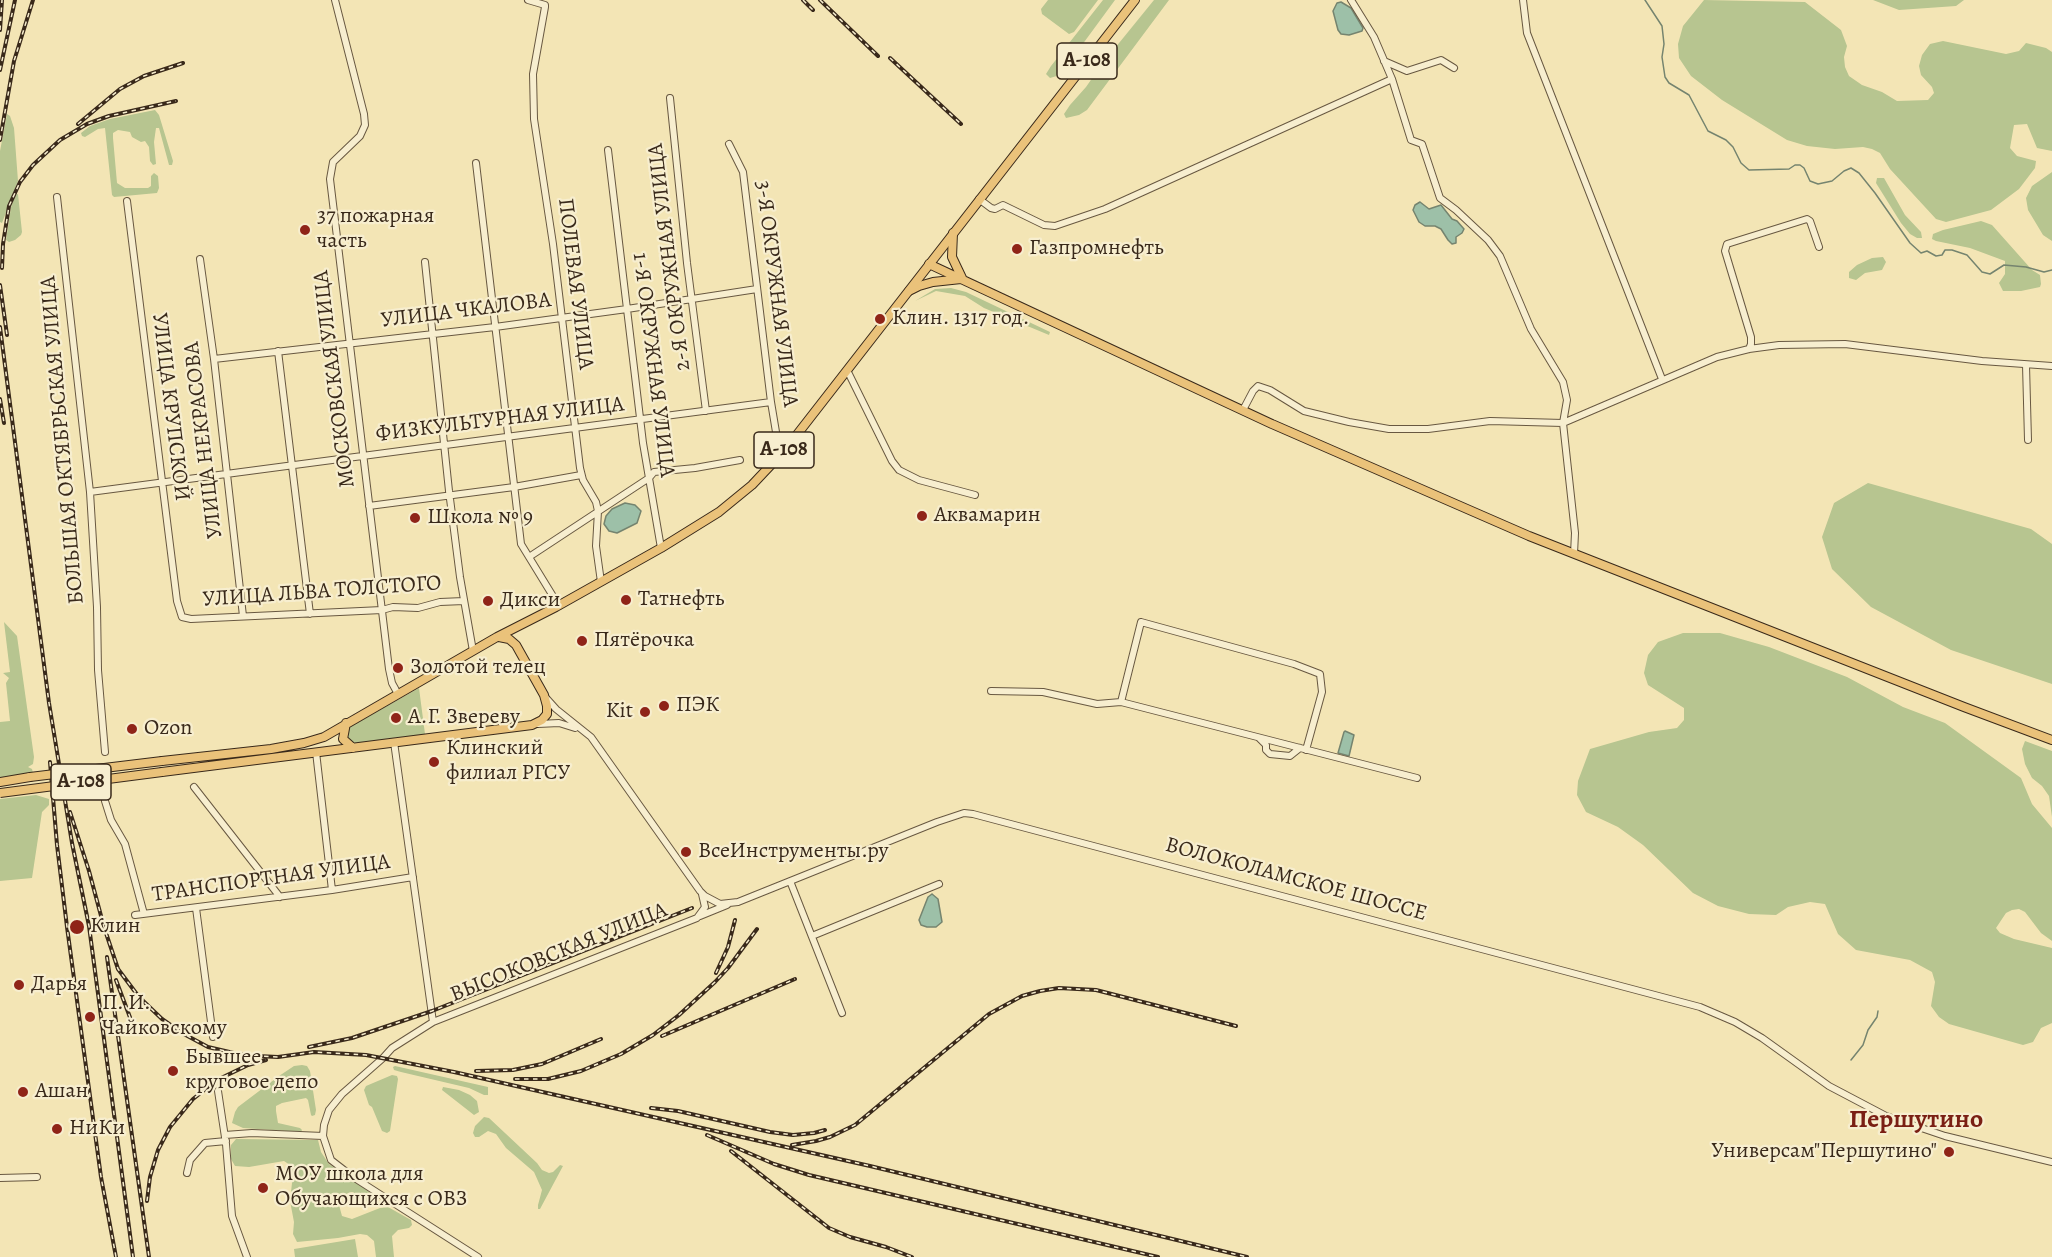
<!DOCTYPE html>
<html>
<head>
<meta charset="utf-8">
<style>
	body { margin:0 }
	canvas { display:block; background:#f3e5b5 }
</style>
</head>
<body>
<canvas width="2052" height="1257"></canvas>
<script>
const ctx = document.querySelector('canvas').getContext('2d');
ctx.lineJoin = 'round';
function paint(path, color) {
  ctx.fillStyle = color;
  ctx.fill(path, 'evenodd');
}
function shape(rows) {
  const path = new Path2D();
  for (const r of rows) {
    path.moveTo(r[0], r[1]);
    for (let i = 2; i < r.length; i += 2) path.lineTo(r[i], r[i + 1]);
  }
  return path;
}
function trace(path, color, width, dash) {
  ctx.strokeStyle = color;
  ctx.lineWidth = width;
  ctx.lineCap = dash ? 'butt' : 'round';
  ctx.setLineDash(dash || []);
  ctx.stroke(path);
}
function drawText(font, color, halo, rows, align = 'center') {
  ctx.font = font + ' Alegreya,serif';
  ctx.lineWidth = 4.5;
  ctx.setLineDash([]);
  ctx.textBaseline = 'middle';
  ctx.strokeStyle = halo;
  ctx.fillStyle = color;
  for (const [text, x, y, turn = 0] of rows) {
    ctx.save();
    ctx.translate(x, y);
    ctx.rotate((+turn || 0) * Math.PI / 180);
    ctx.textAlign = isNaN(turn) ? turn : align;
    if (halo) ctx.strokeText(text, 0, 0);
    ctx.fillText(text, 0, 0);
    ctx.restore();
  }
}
paint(shape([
	[1048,0,1098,0,1074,32,1069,34,1042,14,1041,9],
	[1103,0,1115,0,1060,75,1050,78,1046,74,1051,66],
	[1154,0,1169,0,1087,110,1079,115,1066,118,1064,114,1070,105,1086,87,1102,64],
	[1704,0,1805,2,1841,30,1847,46,1844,57,1845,67,1849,76,1862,85,1882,92,1897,101,1928,100,1934,93,1932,87,1921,75,1919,66,1922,55,1930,44,1943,41,2006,54,2019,51,2026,43,2046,48,2052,52,2052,151,2037,148,2027,124,2014,125,2010,148,2017,156,2036,161,2035,168,2019,189,1991,210,1946,222,1936,219,1890,169,1880,153,1872,149,1863,147,1835,149,1807,146,1787,140,1722,100,1691,76,1679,58,1678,44,1683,26],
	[1873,0,1964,0,1956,6,1899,10],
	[155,110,159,115,173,161,172,165,169,165,159,128,156,128,154,142,156,164,153,165,150,161,149,147,145,141,141,142,132,137,130,132,118,130,113,133,113,138,117,183,125,188,148,188,151,186,151,176,154,173,158,176,159,188,157,193,114,197,112,195,105,128,98,129,85,137,82,136,81,133,90,126,110,119],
	[7,114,10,116,14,128,18,181,2,223,0,222,0,151],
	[2052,172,2052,241,2043,235,2028,210,2026,198,2032,186],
	[1877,178,1884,178,1905,215,1921,232,1922,238,1917,238,1910,234,1901,223,1876,183],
	[18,194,22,232,21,235,15,240,9,242,6,240,11,207,15,195],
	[1981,221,1992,225,2032,270,2040,275,2041,284,2040,287,2021,291,2003,291,1999,283,2005,274,2005,261,1970,248,1936,241,1932,239,1933,234,1943,230],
	[1883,257,1886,262,1882,270,1865,273,1856,280,1849,278,1849,272,1857,265,1872,258],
	[951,288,966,292,1050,332,1049,335,984,308,965,296,936,291,915,301,935,289],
	[1868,483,2031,529,2052,544,2052,684,1951,650,1871,607,1832,569,1822,537,1834,503],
	[4,622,17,636,34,757,33,764,28,767,32,769,33,773,0,778,0,722,10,721,6,683,9,678,3,673,10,672],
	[1683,633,1720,633,1769,647,1847,677,1903,707,1945,723,2021,778,2032,804,2052,828,2052,941,2041,933,2025,912,2019,909,2012,910,2006,913,1996,928,2000,933,2014,939,2052,948,2052,1023,2041,1028,2033,1042,2023,1045,1949,1024,1939,1017,1931,1006,1935,982,1932,972,1910,960,1856,950,1838,934,1825,904,1810,902,1788,907,1776,915,1749,914,1718,906,1693,893,1643,845,1618,827,1586,812,1577,795,1578,781,1590,749,1649,732,1677,728,1684,720,1684,708,1648,685,1644,673,1648,655,1658,642],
	[419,688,425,734,355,743,350,741,347,736,348,728],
	[2025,741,2052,751,2052,817,2049,796,2042,786,2032,778,2025,764,2022,749],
	[36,795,49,799,49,805,42,812,32,878,0,881,0,799],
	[302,1065,307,1066,310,1071,316,1110,315,1115,312,1116,311,1115,308,1100,306,1098,282,1103,276,1106,276,1111,278,1123,300,1128,302,1130,301,1132,243,1128,232,1123,235,1112,238,1107,279,1076,294,1066],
	[395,1066,488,1087,488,1095,484,1095,469,1088,401,1072,394,1070,393,1067],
	[392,1075,397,1076,398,1079,390,1131,387,1133,382,1131,372,1107,369,1105,364,1090,366,1086],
	[443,1087,459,1090,470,1095,477,1101,479,1112,474,1115,442,1090],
	[484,1117,489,1118,537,1163,542,1170,549,1173,553,1172,560,1165,563,1166,540,1209,538,1209,538,1205,542,1190,534,1172,506,1148,496,1134,488,1131,479,1137,475,1137,473,1133,475,1126],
	[236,1139,318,1140,321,1152,329,1164,375,1196,377,1202,376,1205,372,1205,359,1195,352,1192,348,1193,343,1197,339,1205,342,1216,352,1219,380,1208,388,1207,411,1220,412,1225,409,1228,398,1230,392,1236,394,1257,376,1257,374,1241,367,1235,360,1234,338,1238,297,1242,293,1234,294,1222,290,1201,292,1183,290,1165,284,1161,249,1167,235,1166,231,1159,231,1145],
	[355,1239,358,1257,295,1257,294,1249]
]), '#b7c590');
const water = shape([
	[1341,2,1351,8,1363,28,1362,31,1349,35,1341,34,1338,30,1333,11,1337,3,1341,2],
	[1420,202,1429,209,1441,205,1452,219,1457,221,1464,229,1462,233,1456,237,1456,243,1452,244,1448,240,1441,229,1435,226,1425,226,1419,222,1413,210,1415,205,1420,202],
	[625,503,635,505,641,511,637,523,617,533,609,531,604,524,606,516,612,509,625,503],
	[1345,731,1354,735,1349,756,1338,753,1344,732,1345,731],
	[932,894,938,899,942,922,936,927,927,927,921,925,919,920,928,897,932,894]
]);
paint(water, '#9dc0a8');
trace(water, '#75846f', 1.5);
trace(shape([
	[1645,0,1662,26,1664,44,1662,57,1665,77,1669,83,1689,95,1708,131,1726,140,1733,147,1741,163,1749,170,1789,169,1795,165,1800,165,1804,168,1810,181,1818,184,1832,181,1844,171,1851,168,1859,173,1875,193,1910,243,1921,253,1927,251,1936,256,1942,255,1945,250,1952,250,1967,255,1982,272,1990,274,2004,265,2026,267,2044,272,2052,270],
	[1851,1060,1863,1045,1868,1030,1877,1017,1878,1011]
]), '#75846f', 1.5);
const minor = shape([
	[335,0,364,114,365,125,360,136,333,162,330,179,389,669,392,683,398,694],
	[528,0,545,5,545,7,533,74,534,119,553,244,580,468,583,480,596,502,598,511,596,546,601,582],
	[1351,0,1374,37,1392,79,1411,140,1422,144,1440,198,1456,210,1488,240,1500,256,1531,329,1563,382,1567,400,1563,423,1575,533,1574,554],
	[1523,0,1527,33,1662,379],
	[1384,61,1407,71,1441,60,1454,68],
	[670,98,687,263,706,411],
	[729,144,743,172,771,402,777,438,785,450],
	[608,150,643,443,661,548],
	[476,163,521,544,559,606],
	[57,197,90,492,97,607,98,670,105,752],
	[979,199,991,208,995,209,1003,205,1044,225,1055,226,1105,209,1392,79],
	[127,201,177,601,182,617,191,619,382,610,393,607,418,608,440,602,464,601],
	[200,259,214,359,243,616],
	[425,262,449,491,460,577,473,651],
	[1749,349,1751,344,1751,337,1725,251,1727,244,1807,219,1810,221,1819,247],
	[278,351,310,614],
	[214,359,495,327,627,309,757,289],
	[2026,365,2028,440],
	[847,370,892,461,899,470,919,480,975,495],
	[1243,410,1253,391,1258,386,1270,390,1304,411,1349,422,1389,429,1428,429,1490,421,1563,423,1717,357,1749,349,1779,345,1845,344,1982,361,2052,366],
	[90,492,771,402],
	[369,506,514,487,581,475],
	[529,557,649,478,654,472,695,468,740,460],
	[991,691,1043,692,1097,704,1121,702,1141,622,1294,664,1320,674,1322,692,1306,750],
	[547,699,556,709,591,737,700,891,705,896,720,904,738,902,937,822,964,813,973,814,1700,1007,1735,1022,1762,1038,1829,1086,1886,1116,1945,1136,2052,1162],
	[1121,702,1417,778],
	[538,724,559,723,575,728],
	[1259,738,1266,745,1266,750,1270,754,1290,756,1300,748],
	[394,742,433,1022],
	[316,752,332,890],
	[194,787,280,897],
	[105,801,111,820,125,844,144,914],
	[790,881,842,1013],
	[196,908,213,1037],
	[135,915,332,890,413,877],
	[700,916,727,905],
	[812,936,939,884],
	[218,1091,226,1144,232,1216,247,1257],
	[225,1135,252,1133,323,1136],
	[187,1173,190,1160,205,1143,226,1141],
	[0,1178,37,1177],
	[478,1257,353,1177,331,1160,323,1136,324,1125,329,1110,342,1094,383,1058,392,1048,433,1022,697,918,705,907,702,894]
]);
const major = shape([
	[953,233,952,257,962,278],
	[929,264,1272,424,1529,536,1964,707,2052,740],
	[909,291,919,286,933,282,961,279]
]);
const highway = shape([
	[346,723,343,739,353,748],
	[162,761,271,749,304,743,324,737,497,637,556,607,661,548,719,512,752,485,785,450,1135,0],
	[162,772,532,725,542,720,547,714,547,706,544,695,516,645,509,639,499,637],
	[0,782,30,777]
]);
trace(minor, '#685841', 8);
trace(major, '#39291a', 10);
trace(highway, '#39291a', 10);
trace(minor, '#f7eecf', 6);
trace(major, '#eac27a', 8);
trace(highway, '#eac27a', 8);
const rail = shape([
	[803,0,813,10],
	[820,0,878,56],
	[0,30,2,0],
	[890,58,961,124],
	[0,70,15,0],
	[78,124,120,89,144,76,183,63],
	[0,140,14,61,33,0],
	[2,268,3,244,9,206,20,182,33,165,60,140,87,124,109,116,176,101],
	[0,285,7,335],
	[0,327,49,703,72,843,89,926,133,1257],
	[0,399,4,423],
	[50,762,57,845,67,927,101,1177,116,1257],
	[70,812,89,871,104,927,118,969,139,997,162,1019,182,1033,208,1047,238,1054,257,1056,278,1057,314,1052,366,1055,454,1072,870,1166,1247,1257],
	[107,957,149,1257],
	[716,973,728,947,735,920],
	[116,980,134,1028],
	[662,1036,795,979],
	[309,1047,352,1038,432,1011,692,908],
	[476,1071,513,1070,542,1064,601,1039],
	[515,1079,548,1079,581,1071,621,1054,653,1035,679,1015,715,982,728,968,757,929],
	[651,1108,678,1111,770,1132,793,1135,814,1133,825,1130],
	[707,1135,774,1164,809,1175,1158,1257],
	[792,1145,816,1141,830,1137,855,1125,989,1014,1022,996,1040,991,1059,988,1096,990,1236,1026],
	[731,1151,829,1228,850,1237,886,1247,912,1257],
	[147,1201,150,1177,158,1150,170,1127,193,1099,217,1080,248,1065,266,1060]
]);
trace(rail, '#39291a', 4);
trace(rail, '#f7eecf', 1.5, [4.5]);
const highwayBridge = shape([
	[30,777,162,761],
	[0,793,162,772]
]);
trace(highwayBridge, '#39291a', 10, []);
trace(highwayBridge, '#eac27a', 8);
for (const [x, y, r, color] of [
	[305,230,6,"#8f2418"],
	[1017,249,6,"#8f2418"],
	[880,319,6,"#8f2418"],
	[922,516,6,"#8f2418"],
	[415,518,6,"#8f2418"],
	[626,600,6,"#8f2418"],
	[488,601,6,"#8f2418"],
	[582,641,6,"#8f2418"],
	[398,668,6,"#8f2418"],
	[664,706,6,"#8f2418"],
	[645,712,6,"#8f2418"],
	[396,718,6,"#8f2418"],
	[132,729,6,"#8f2418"],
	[434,762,6,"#8f2418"],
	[686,852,6,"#8f2418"],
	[77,927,8,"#8f2418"],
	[19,985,6,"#8f2418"],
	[90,1017,6,"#8f2418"],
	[173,1071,6,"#8f2418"],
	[23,1092,6,"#8f2418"],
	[57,1129,6,"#8f2418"],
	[1949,1152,6,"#8f2418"],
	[263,1188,6,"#8f2418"]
]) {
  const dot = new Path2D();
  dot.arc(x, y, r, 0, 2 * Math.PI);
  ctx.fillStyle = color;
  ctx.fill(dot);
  trace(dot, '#f7eecf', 2);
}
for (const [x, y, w] of [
	[1087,61,60],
	[784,450,60],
	[81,782,60]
]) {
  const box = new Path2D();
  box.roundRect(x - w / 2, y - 18, w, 36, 4.5);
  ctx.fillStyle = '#f7eecf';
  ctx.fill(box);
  trace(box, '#39291a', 1.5);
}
drawText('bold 21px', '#39291a', null, [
	["А-108",1087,61],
	["А-108",784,450],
	["А-108",81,782]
]);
drawText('22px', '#39291a', '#f7eecf', [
	["37 пожарная",317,217],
	["часть",317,242],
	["Газпромнефть",1029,249],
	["Клин. 1317 год.",892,319],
	["Аквамарин",934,516],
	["Школа № 9",427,518],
	["Татнефть",638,600],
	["Дикси",500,601],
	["Пятёрочка",594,641],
	["Золотой телец",410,668],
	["ПЭК",676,706],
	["Kit",633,712,"right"],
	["А.Г. Звереву",408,718],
	["Ozon",144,729],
	["Клинский",446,749],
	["филиал РГСУ",446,774],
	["ВсеИнструменты.ру",698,852],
	["Клин",90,927],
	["Дарья",31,985],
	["П. И.",102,1004],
	["Чайковскому",102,1029],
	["Бывшее",185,1058],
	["круговое депо",185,1083],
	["Ашан",35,1092],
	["НиКи",69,1129],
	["Универсам\"Першутино\"",1937,1152,"right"],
	["МОУ школа для",275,1175],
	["Обучающихся с ОВЗ",275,1200]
], 'left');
drawText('22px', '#39291a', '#f7eecf', [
	["2-Я ОКРУЖНАЯ УЛИЦА",670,257,-97],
	["ПОЛЕВАЯ УЛИЦА",575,284,83],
	["3-Я ОКРУЖНАЯ УЛИЦА",776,294,83],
	["УЛИЦА ЧКАЛОВА",466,311,-7],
	["1-Я ОКРУЖНАЯ УЛИЦА",653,365,83],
	["МОСКОВСКАЯ УЛИЦА",335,379,-97],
	["УЛИЦА КРУПСКОЙ",170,407,83],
	["ФИЗКУЛЬТУРНАЯ УЛИЦА",500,420,-7],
	["БОЛЬШАЯ ОКТЯБРЬСКАЯ УЛИЦА",63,440,-95],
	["УЛИЦА НЕКРАСОВА",204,440,-97],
	["УЛИЦА ЛЬВА ТОЛСТОГО",322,592,-4],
	["ТРАНСПОРТНАЯ УЛИЦА",271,879,-8],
	["ВОЛОКОЛАМСКОЕ ШОССЕ",1296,880,15],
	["ВЫСОКОВСКАЯ УЛИЦА",559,953,-22]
]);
drawText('bold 26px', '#7a1f14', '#f7eecf', [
	["Першутино",1916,1121]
]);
</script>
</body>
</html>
